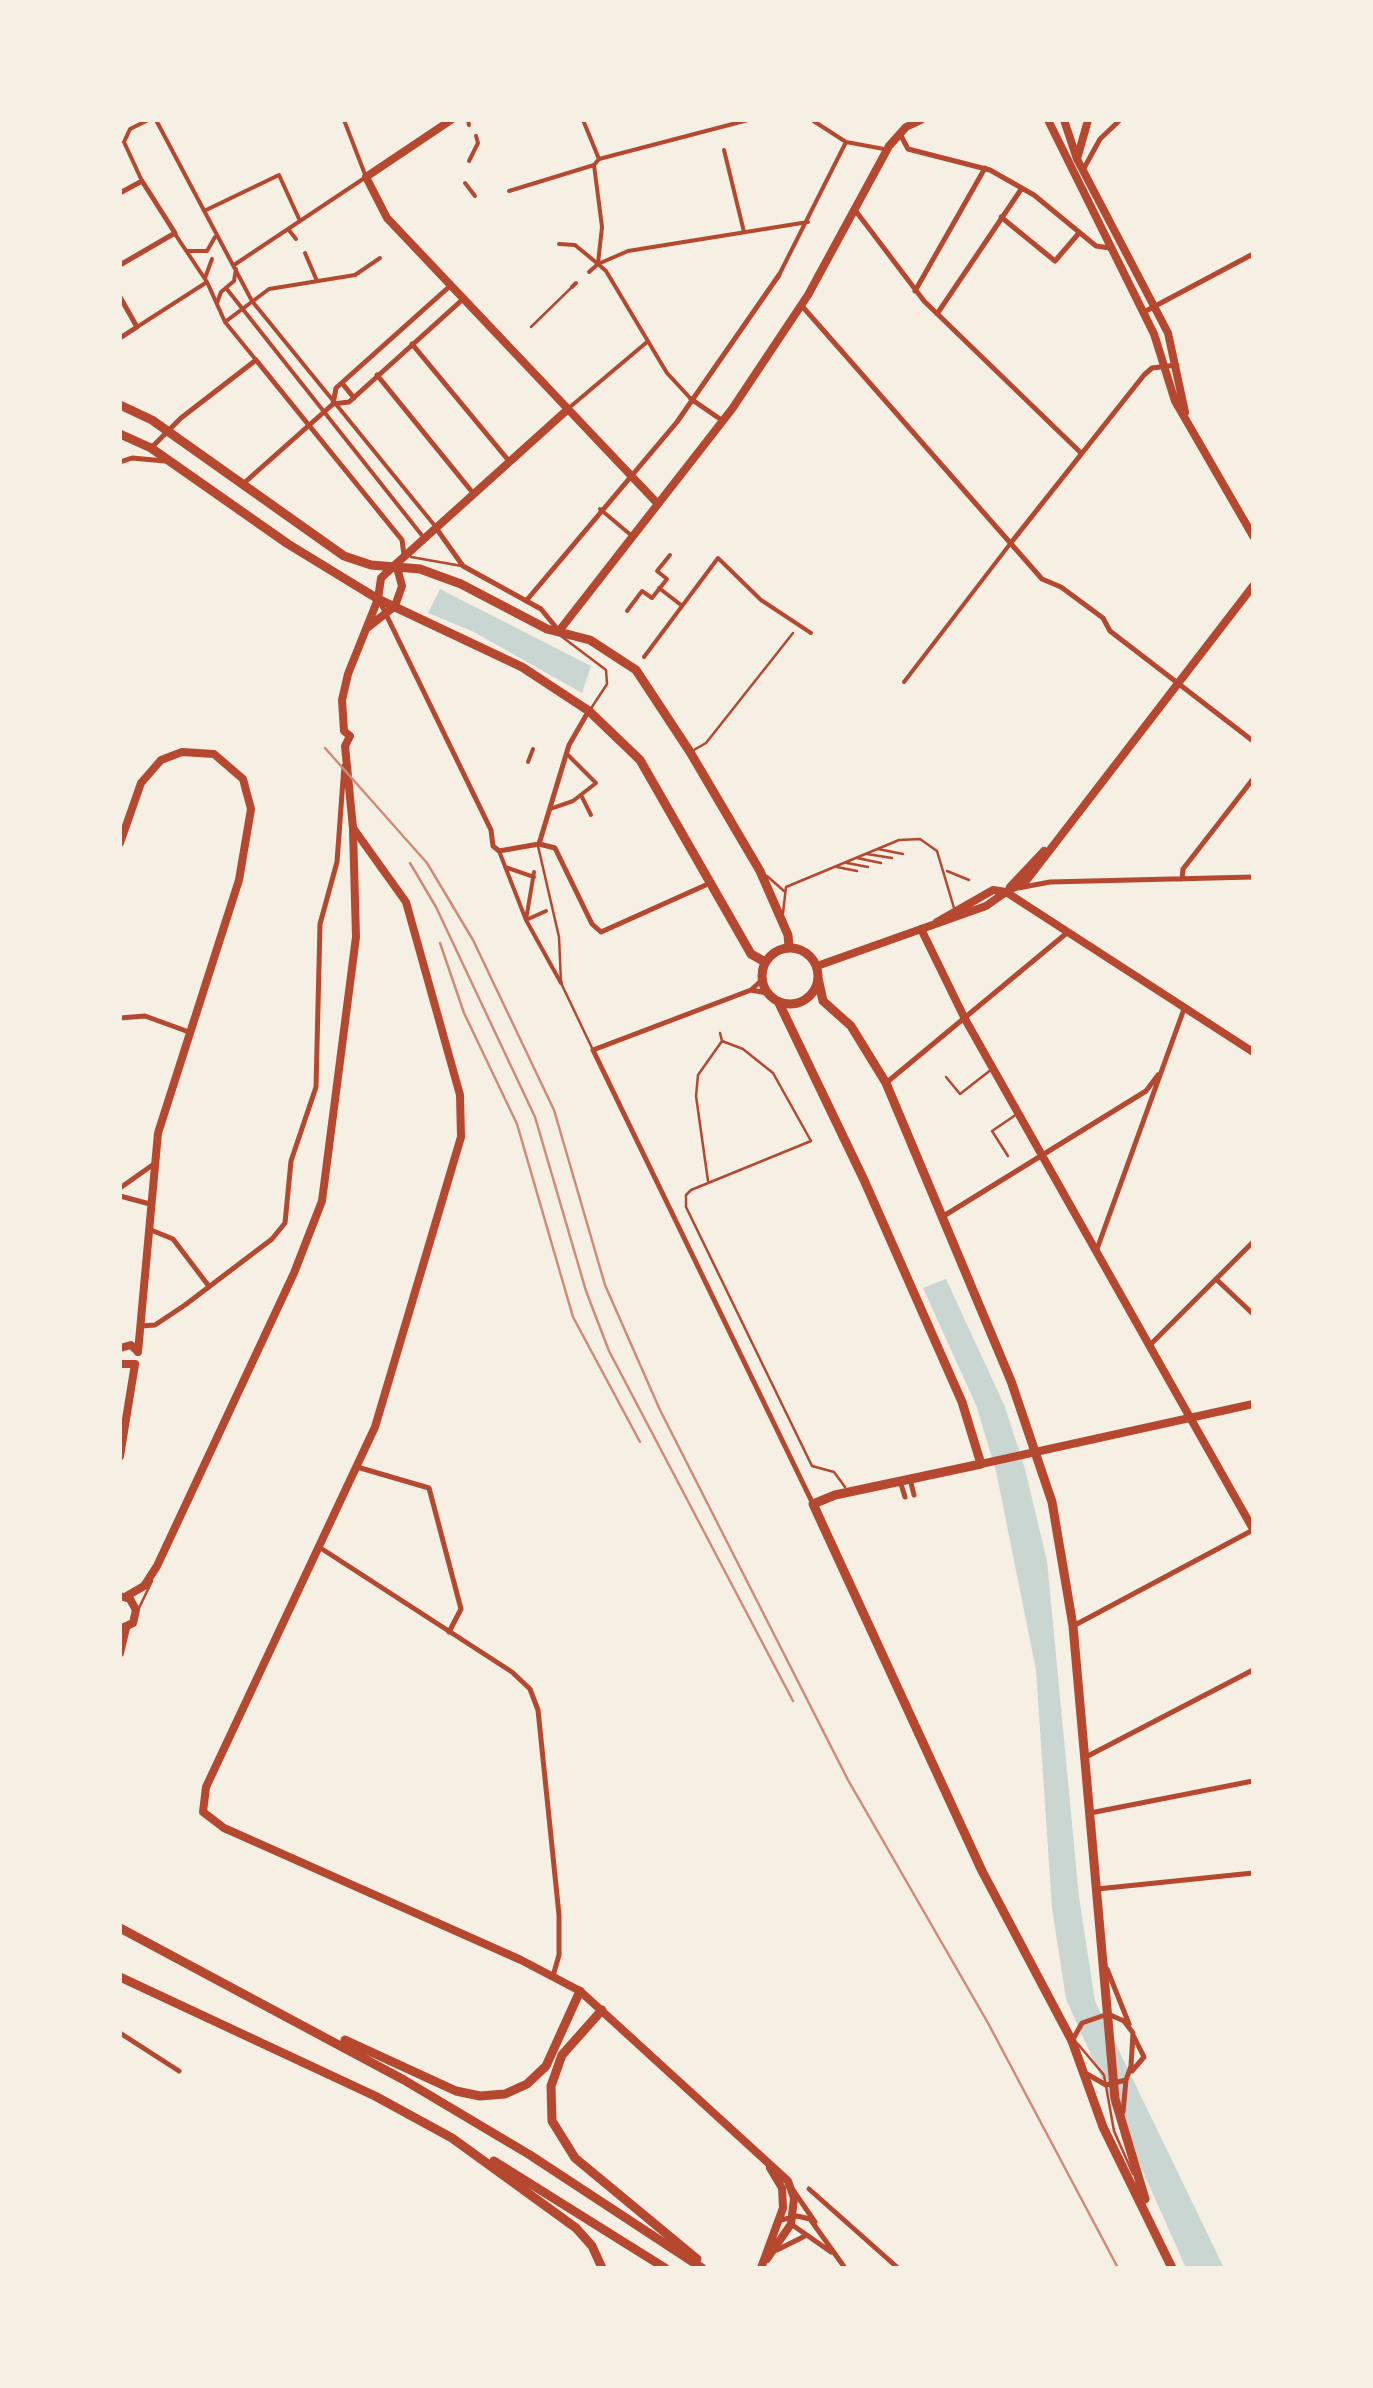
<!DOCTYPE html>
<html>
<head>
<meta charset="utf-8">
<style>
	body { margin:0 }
	#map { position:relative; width:1373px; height:2388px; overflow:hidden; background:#f6efe4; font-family:"Fira Sans Condensed",sans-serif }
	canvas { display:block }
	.frame { position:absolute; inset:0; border:122px solid #f6efe4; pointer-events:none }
</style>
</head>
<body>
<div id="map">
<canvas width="1373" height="2388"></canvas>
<div class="frame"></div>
</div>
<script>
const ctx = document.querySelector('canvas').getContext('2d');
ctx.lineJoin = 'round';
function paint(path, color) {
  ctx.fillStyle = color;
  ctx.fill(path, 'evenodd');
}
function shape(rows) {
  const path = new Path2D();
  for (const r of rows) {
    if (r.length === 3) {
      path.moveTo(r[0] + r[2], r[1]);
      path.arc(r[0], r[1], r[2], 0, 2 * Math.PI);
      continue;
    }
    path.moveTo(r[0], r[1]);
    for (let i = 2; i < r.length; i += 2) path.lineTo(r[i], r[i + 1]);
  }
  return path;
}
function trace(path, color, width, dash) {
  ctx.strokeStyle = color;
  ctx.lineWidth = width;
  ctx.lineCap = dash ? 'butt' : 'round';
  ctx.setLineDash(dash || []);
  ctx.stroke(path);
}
paint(shape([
	[440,589,591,666,582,693,474,632,428,613],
	[946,1279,1005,1407,1025,1469,1047,1561,1079,1897,1095,2001,1224,2268,1186,2268,1066,1999,1052,1908,1036,1670,996,1471,976,1405,923,1288]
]), '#c9d6d2');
trace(shape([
	[531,327,572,287],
	[411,557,462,566],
	[561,636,606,670,607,684,590,710],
	[692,751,706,743,793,633],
	[538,846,559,937,561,983,592,1048],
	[878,849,903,854],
	[867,854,892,858],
	[857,858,881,863],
	[847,863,868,867],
	[837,867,857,871],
	[947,871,969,880],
	[767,876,784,891],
	[783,913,786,887,899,840,920,839,937,851,954,908],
	[722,1041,743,1049,773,1073,811,1141,691,1190,686,1195,686,1207,812,1466,834,1472,845,1487],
	[946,1077,960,1094,992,1069],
	[1008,1156,992,1131,1017,1114],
	[708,1181,696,1096,698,1075,722,1041,720,1033],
	[138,1610,152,1581],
	[1077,2043,1104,2075,1114,2131,1133,2174]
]), '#b5482f', 2.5);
trace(shape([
	[156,120,252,301,435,526],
	[468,120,469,125],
	[583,120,599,159],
	[812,120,846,142,884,149],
	[724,150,744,232],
	[469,161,478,143,476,136],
	[594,165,602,227,598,263],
	[142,181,124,142,130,129,148,120],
	[465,183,475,196],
	[509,191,594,165,599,159,748,120],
	[204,211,279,175,300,221],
	[288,229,296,239],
	[175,234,207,282,225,322,256,360],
	[559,244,575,245,598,264],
	[188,251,207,251],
	[207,251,215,237],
	[305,253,317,281],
	[598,264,628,251,808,222],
	[234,265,366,177,344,120],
	[589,272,598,264,606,271,667,373,691,399],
	[779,275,846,142],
	[205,278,212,259],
	[572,287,576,283],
	[226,288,424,538],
	[217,303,221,292,234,281,236,269],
	[225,322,269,289,355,275,380,258],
	[137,327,207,282],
	[570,407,647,342],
	[600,509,632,536],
	[659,588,681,605],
	[627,611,642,591,652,598,667,579,657,571,670,555],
	[644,657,718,558,761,600,811,633],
	[904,682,1010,544],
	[528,762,533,749],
	[582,797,591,815],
	[550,809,573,801,596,783,567,754],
	[499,851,526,920,561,983],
	[505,867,534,877],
	[526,920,534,872],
	[526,920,546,911]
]), '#b5482f', 4);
trace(shape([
	[900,134,908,149,990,170,1034,195,1096,246,1110,248],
	[1083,170,1100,139,1120,120],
	[120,193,142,181,175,233,120,265],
	[855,210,924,301,1080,452],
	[1001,217,1055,261,1079,233],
	[450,286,336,388,333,404,349,402,462,300],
	[915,291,985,168],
	[120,297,137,327,120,338],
	[802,306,1042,579,1061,587,1103,618,1110,631,1253,741],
	[1144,312,1253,254],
	[937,314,1022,188],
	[412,344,509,461],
	[377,375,473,493],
	[342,383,354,398],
	[691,399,723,421],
	[151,448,181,418,256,360,402,540,404,555],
	[120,462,132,458,165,461],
	[244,483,333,404],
	[436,528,463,566,541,609,559,631],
	[1010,544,1144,375,1152,368,1177,365],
	[526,601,677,422,779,275],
	[380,602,491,830,493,846,499,851,539,844,555,848,592,924,601,932,708,884],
	[539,844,569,745,588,712],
	[1182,879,1183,869,1253,779],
	[1018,888,1050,882,1253,877],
	[762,980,751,990,593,1050,813,1504],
	[751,990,767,993],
	[120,1018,145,1016,189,1032],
	[886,1083,1068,932],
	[120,1188,154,1164],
	[120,1196,150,1204],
	[942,1217,1146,1091,1158,1075],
	[151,1230,173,1239,208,1285],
	[1097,1249,1184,1009],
	[1216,1279,1253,1314],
	[141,1326,155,1325,185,1305,272,1239,285,1223,291,1161,316,1087,320,924,337,862,344,766],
	[1149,1346,1253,1242],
	[357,1467,429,1488,461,1609,449,1632],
	[910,1479,914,1495],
	[900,1481,905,1497],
	[319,1547,512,1672,530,1689,538,1710,559,1915,559,1955,553,1976],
	[1075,1625,1253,1530],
	[1084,1758,1253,1670],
	[1090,1813,1253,1781],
	[1097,1889,1253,1873],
	[1107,1969,1129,2024],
	[120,2033,179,2071],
	[1072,2041,1082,2023,1108,2014,1124,2021,1133,2033,1131,2066,1126,2080,1106,2085,1087,2074],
	[1132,2071,1144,2057,1133,2035],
	[1123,2112,1126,2080],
	[809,2189,898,2268],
	[793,2190,815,2222],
	[781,2220,797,2216,810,2219,845,2268],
	[791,2224,831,2252],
	[777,2250,805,2236]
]), '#b5482f', 5);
trace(shape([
	[451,120,366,177,387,218,657,503],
	[1064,120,1077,159],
	[396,564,567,410],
	[559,631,732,409,808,295,889,146,906,127,921,120],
	[1010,887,1044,851],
	[1006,892,1026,881,1253,586],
	[921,929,965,1019,1253,1529],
	[125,1597,144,1586,157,1566,294,1273,322,1201,356,937,353,830]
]), '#b5482f', 8);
trace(shape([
	[1048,120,1154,334,1175,401,1253,536],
	[1088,120,1077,159,1168,333,1185,412],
	[367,628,395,606,402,586,396,564,381,578,378,599,348,674,342,700,344,731,350,736,345,746,353,828,406,902,460,1095,461,1137,375,1427,206,1787,203,1812,224,1828,521,1960,580,1991,788,2181,794,2198,791,2224,767,2259],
	[120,843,141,783,161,760,182,752,214,754,243,779,251,809,239,880,158,1133,138,1352],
	[937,922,993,890,1006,892,1253,1052],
	[817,966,986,906,1006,892],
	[120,1348,131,1345,137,1351],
	[120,1364,135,1364],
	[120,1456,135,1364],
	[981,1464,1253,1404],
	[120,1596,130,1599,136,1610,133,1623,120,1629],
	[120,1653,126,1628],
	[761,2268,783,2208,782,2188,770,2168]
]), '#b5482f', 8);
trace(shape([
	[120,405,152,420,344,556,371,565,420,569,461,584,547,629,590,640,636,670,690,752,760,871,788,935,789,947],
	[120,434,151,448,288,544,378,599,522,667,589,711,640,760,751,954,765,962],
	[790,976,28],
	[818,978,823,1001,851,1026,886,1083,1011,1381,1052,1502,1073,1626,1115,2099,1145,2199],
	[778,1001,864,1180,962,1402,981,1464,835,1495,813,1504,982,1871,1072,2041,1103,2127,1172,2268]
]), '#b5482f', 9);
trace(shape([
	[120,1928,404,2080,530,2155,702,2268],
	[120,1977,375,2096,452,2138,576,2228,592,2246,602,2268],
	[602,2010,562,2055,551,2086,552,2121,575,2158,697,2259],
	[345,2040,456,2091,480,2096,505,2094,527,2084,546,2066,580,1991],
	[494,2161,665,2268]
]), '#b5482f', 9);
trace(shape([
	[325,748,427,863,473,940,554,1110,605,1285,660,1410,848,1780,988,2023,1118,2268],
	[410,863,436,907,535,1117,586,1291,609,1351,793,1701],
	[440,943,464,1013,517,1124,573,1317,640,1442]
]), '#cf8b77', 2.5);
</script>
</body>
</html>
